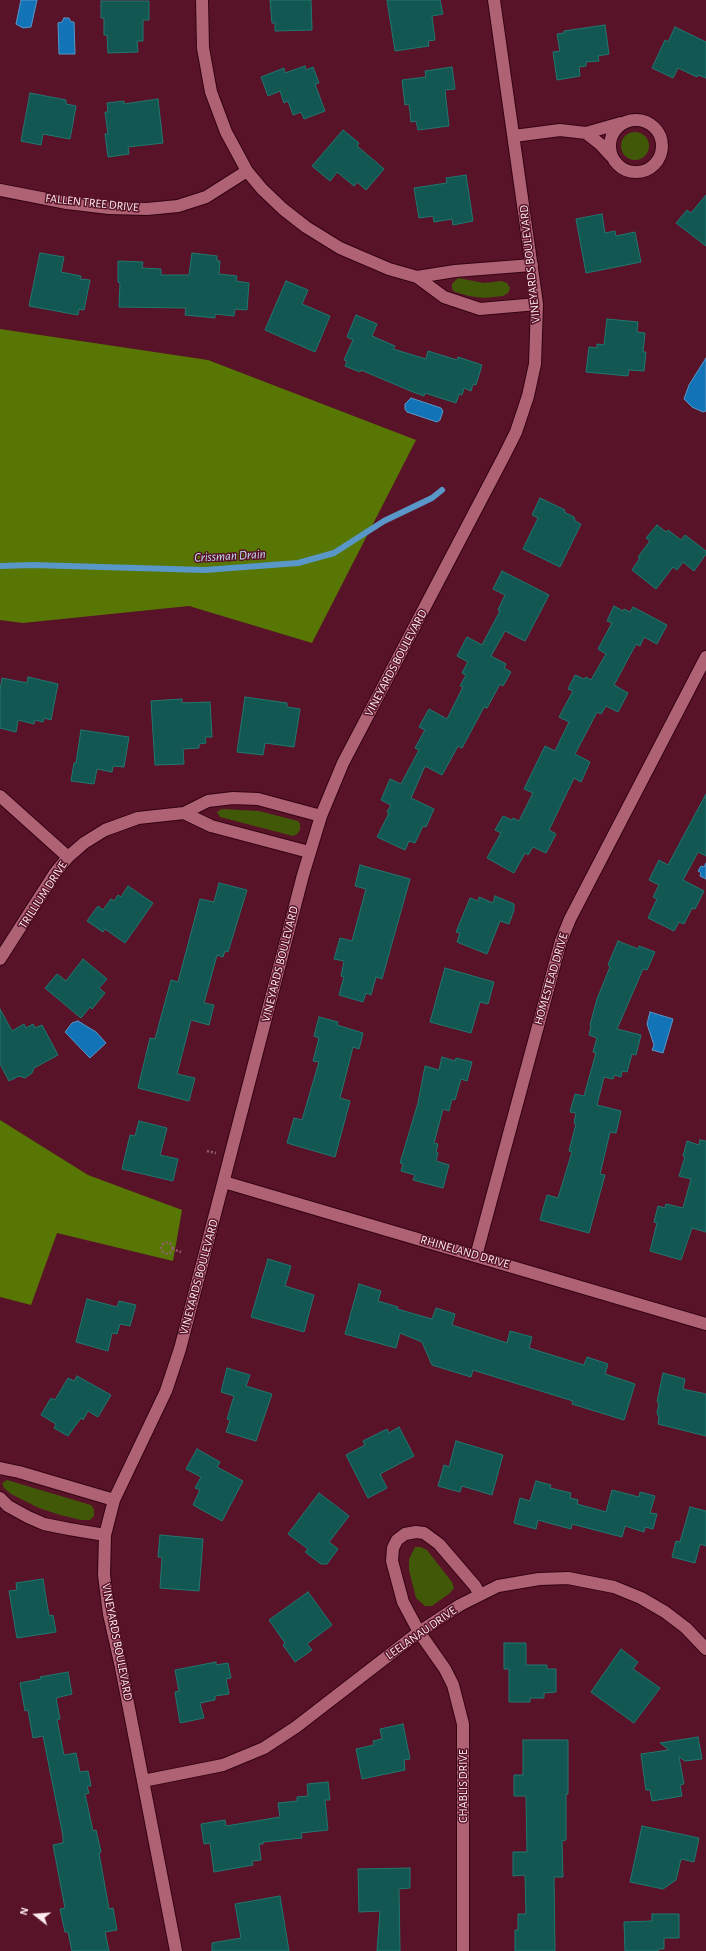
<!DOCTYPE html>
<html>
<head>
<meta charset="utf-8">
<style>
	body { margin:0 }
	#map { position:relative; width:706px; height:1951px; overflow:hidden; background:#581329; font-family:"Alegreya Sans",sans-serif }
	canvas { display:block }
	.north { position:absolute; left:16px; top:1895px; width:40px; height:40px; -webkit-text-stroke:3px #581329; paint-order:stroke; rotate:287deg; font-size:11px; font-weight:700; line-height:16px; text-align:center; color:#fdebee }
	.north::after { content:''; display:block; margin:auto; width:14px; height:18px; background:#fdebee; clip-path:polygon(50% 0,100% 100%,50% 72%,0 100%) }
</style>
</head>
<body>
<div id="map">
<canvas width="706" height="1951"></canvas>
<div class="north">N</div>
</div>
<script>
const ctx = document.querySelector('canvas').getContext('2d');
ctx.lineJoin = 'round';
function paint(path, color) {
  ctx.fillStyle = color;
  ctx.fill(path, 'evenodd');
}
function shape(rows) {
  const path = new Path2D();
  for (const r of rows) {
    if (r.length === 3) {
      path.moveTo(r[0] + r[2], r[1]);
      path.arc(r[0], r[1], r[2], 0, 2 * Math.PI);
      continue;
    }
    path.moveTo(r[0], r[1]);
    for (let i = 2; i < r.length; i += 2) path.lineTo(r[i], r[i + 1]);
  }
  return path;
}
function trace(path, color, width, dash) {
  ctx.strokeStyle = color;
  ctx.lineWidth = width;
  ctx.lineCap = dash ? 'butt' : 'round';
  ctx.setLineDash(dash || []);
  ctx.stroke(path);
}
function drawText(font, color, halo, rows, align = 'center') {
  ctx.font = font + ' "Alegreya Sans",sans-serif';
  ctx.lineWidth = 3;
  ctx.setLineDash([]);
  ctx.textBaseline = 'middle';
  ctx.strokeStyle = halo;
  ctx.fillStyle = color;
  for (const [text, x, y, turn = 0] of rows) {
    ctx.save();
    ctx.translate(x, y);
    ctx.rotate((+turn || 0) * Math.PI / 180);
    ctx.textAlign = isNaN(turn) ? turn : align;
    if (halo) ctx.strokeText(text, 0, 0);
    ctx.fillText(text, 0, 0);
    ctx.restore();
  }
}
paint(shape([
	[635,146,14],
	[458,278,484,283,502,281,507,283,510,288,508,293,503,296,484,298,469,296,455,292,452,289,452,284],
	[222,809,259,811,298,821,300,824,300,830,297,834,293,836,220,817,217,812],
	[7,1480,91,1505,94,1509,94,1516,90,1520,81,1520,60,1515,39,1508,11,1494,4,1488,2,1483],
	[415,1547,421,1547,427,1550,452,1582,454,1588,450,1593,432,1606,425,1606,416,1598,409,1570,409,1559]
]), '#405808');
paint(shape([
	[0,329,208,360,416,440,312,643,189,606,23,623,0,620],
	[0,1120,88,1175,182,1210,173,1261,57,1233,31,1305,0,1297]
]), '#577603');
const water = shape([
	[21,0,37,0,31,27,23,28,16,24,21,0],
	[64,18,69,18,71,22,74,22,75,54,59,54,58,23,62,22,64,18],
	[706,358,706,411,703,412,692,407,684,399,689,385,706,358],
	[411,398,441,408,443,411,440,420,437,422,407,412,405,409,405,404,411,398],
	[706,863,706,879,700,876,701,873,698,871,701,866,704,867,706,863],
	[650,1012,673,1019,663,1053,652,1050,654,1045,647,1024,650,1012],
	[78,1021,96,1032,106,1043,90,1058,65,1032,72,1023,78,1021]
]);
paint(water, '#1273b6');
trace(water, '#5897c7', 1);
trace(shape([
	[0,566,33,565,205,570,298,563,334,553,384,521,432,498,442,490]
]), '#5897c7', 6);
const building = shape([
	[270,0,311,0,312,30,275,31,275,23,272,23,270,0],
	[387,0,440,0,443,14,432,16,435,40,428,41,429,46,395,51,387,0],
	[101,1,149,1,149,20,143,20,143,41,137,41,138,52,108,53,107,35,104,35,104,18,101,18,101,1],
	[605,25,609,54,598,56,599,61,586,62,586,66,579,67,580,76,557,80,553,52,560,51,557,34,564,33,564,31,605,25],
	[675,27,706,42,706,78,698,75,697,77,678,68,673,78,652,68,665,40,668,42,675,27],
	[305,66,306,70,313,67,319,83,315,84,325,111,304,119,301,112,293,115,288,101,284,103,280,91,268,96,261,77,284,68,285,73,305,66],
	[452,67,455,89,445,90,449,126,418,130,416,121,411,122,409,104,405,105,402,80,426,77,425,71,452,67],
	[30,93,66,100,66,104,76,106,70,139,43,134,41,145,21,141,30,93],
	[158,99,163,143,128,147,129,154,108,157,105,134,108,134,105,112,108,112,107,103,124,101,124,104,158,99],
	[343,130,359,143,357,146,384,169,366,190,357,182,354,186,337,172,330,181,312,166,343,130],
	[466,175,473,221,453,225,452,219,434,222,433,216,419,218,414,188,447,183,446,178,466,175],
	[706,195,706,246,676,223,687,210,691,213,706,195],
	[602,214,605,233,615,231,616,236,635,232,641,262,586,273,576,219,602,214],
	[40,253,64,257,61,272,81,276,80,279,90,280,84,310,79,309,78,315,29,306,40,253],
	[192,253,217,256,217,261,220,261,219,274,237,276,236,281,249,283,247,310,235,309,234,316,215,314,215,318,185,315,186,308,119,307,120,283,118,282,118,261,143,262,142,268,161,269,161,275,189,275,192,253],
	[286,281,308,290,302,304,330,316,315,352,265,330,286,281],
	[356,315,377,324,372,336,395,346,393,349,426,359,428,351,457,360,458,357,482,365,476,385,473,384,471,391,464,388,462,395,459,394,456,403,425,393,424,396,413,392,361,370,360,372,345,366,347,361,344,360,353,340,347,337,356,315],
	[607,319,638,322,637,332,645,333,643,352,646,352,644,371,629,370,628,376,586,372,589,347,597,348,597,344,604,345,607,319],
	[540,498,565,510,564,512,574,517,575,521,581,524,560,567,523,549,538,518,532,515,540,498],
	[657,525,666,532,668,530,681,540,685,535,706,551,706,554,694,571,683,562,677,570,673,567,656,589,632,570,640,558,638,557,650,541,646,538,657,525],
	[502,571,549,595,525,641,505,631,491,656,506,664,504,668,511,672,503,686,500,684,487,708,484,707,462,748,458,746,442,775,425,766,411,798,434,809,426,827,423,826,415,843,409,841,405,850,377,837,389,813,387,812,391,805,381,800,390,779,401,784,419,750,415,748,425,730,419,727,429,709,447,719,463,687,460,686,466,675,462,673,468,662,457,656,467,637,482,645,500,611,498,610,505,595,493,589,502,571],
	[614,606,623,611,624,609,630,612,633,607,667,625,657,644,644,637,640,646,636,644,614,685,628,693,618,712,606,706,601,714,597,712,575,754,590,762,581,782,574,778,549,830,556,834,546,853,533,847,528,855,525,853,514,873,487,858,501,833,495,830,503,816,512,820,513,818,519,821,533,793,524,789,545,746,555,751,569,722,559,717,573,691,568,689,575,675,584,679,586,677,591,680,606,654,598,649,612,623,607,621,614,606],
	[28,677,58,684,51,720,44,718,43,722,35,720,34,724,18,720,16,732,0,728,0,690,2,678,27,683,28,677],
	[245,697,287,703,287,707,300,709,294,747,265,743,263,755,237,752,245,697],
	[182,699,182,703,210,702,212,737,205,737,206,743,199,744,199,748,183,749,184,764,155,765,151,701,182,699],
	[81,730,129,737,124,767,113,766,112,772,97,769,94,784,71,781,74,763,76,763,81,730],
	[706,794,706,856,698,852,683,880,704,891,695,909,692,908,684,924,679,922,674,931,648,918,657,899,653,897,659,885,649,880,659,860,668,865,706,794],
	[360,865,410,879,382,979,376,977,371,995,366,993,363,1002,339,995,344,977,341,976,344,961,334,959,340,938,352,941,366,889,355,886,360,865],
	[219,883,247,890,228,952,225,951,223,957,217,955,204,1003,214,1005,209,1025,191,1020,177,1074,195,1078,189,1101,138,1088,150,1038,155,1039,171,980,178,982,200,899,214,902,219,883],
	[128,886,153,903,125,943,105,929,103,932,87,921,98,906,103,910,111,899,114,901,118,895,121,897,128,886],
	[495,896,514,904,514,910,509,924,500,921,487,954,457,942,460,933,456,932,470,898,478,901,479,897,493,903,495,896],
	[618,941,638,949,639,946,655,952,647,970,643,969,617,1029,641,1035,636,1055,632,1054,627,1072,622,1071,621,1077,614,1075,613,1079,604,1077,597,1105,621,1111,616,1133,610,1132,600,1174,605,1175,589,1233,540,1220,547,1195,558,1198,572,1152,569,1151,576,1124,574,1123,576,1113,570,1112,575,1094,584,1096,596,1053,593,1052,597,1038,589,1035,591,1026,590,1025,597,999,610,967,608,965,618,941],
	[83,959,107,979,99,988,105,993,92,1009,90,1007,81,1018,45,988,57,974,66,981,83,959],
	[445,968,494,982,488,1004,480,1002,471,1033,430,1022,445,968],
	[0,1009,12,1031,24,1024,26,1028,33,1024,35,1028,42,1025,58,1055,34,1068,32,1073,25,1078,19,1076,9,1081,0,1064,0,1009],
	[319,1017,338,1022,337,1025,363,1033,359,1049,353,1047,340,1098,350,1101,335,1157,287,1143,294,1118,302,1120,319,1062,313,1061,319,1038,314,1036,319,1017],
	[442,1057,455,1061,456,1058,472,1062,467,1081,461,1079,455,1100,452,1099,449,1111,443,1109,434,1143,438,1144,436,1152,438,1153,436,1161,449,1165,443,1188,413,1180,415,1175,401,1171,403,1164,400,1163,418,1103,425,1066,439,1070,442,1057],
	[139,1121,167,1128,160,1155,178,1159,173,1181,122,1169,130,1135,135,1136,139,1121],
	[700,1140,706,1141,706,1232,692,1228,681,1260,650,1251,657,1223,654,1222,658,1206,665,1208,666,1204,683,1208,691,1179,679,1176,685,1157,683,1156,687,1141,699,1145,700,1140],
	[268,1259,291,1266,285,1286,314,1295,304,1332,251,1317,268,1259],
	[359,1284,381,1291,378,1301,398,1307,397,1309,432,1319,436,1308,455,1314,452,1325,507,1343,510,1331,532,1337,529,1348,584,1365,587,1357,608,1364,605,1374,635,1384,624,1420,572,1404,573,1401,473,1370,471,1377,432,1365,422,1342,400,1333,396,1348,345,1334,359,1284],
	[87,1299,117,1307,119,1301,136,1305,130,1326,120,1324,117,1334,112,1333,108,1351,76,1342,87,1299],
	[227,1368,250,1375,246,1386,272,1394,256,1441,226,1432,230,1420,227,1419,234,1396,221,1392,227,1368],
	[663,1373,685,1379,683,1389,706,1394,706,1436,658,1424,659,1417,657,1413,659,1403,657,1402,663,1373],
	[77,1376,111,1395,98,1417,88,1411,83,1420,81,1418,68,1436,54,1428,56,1424,41,1415,51,1398,55,1400,68,1378,74,1381,77,1376],
	[399,1427,414,1456,380,1474,387,1488,368,1498,346,1455,365,1445,363,1441,387,1429,389,1433,399,1427],
	[456,1441,503,1455,492,1495,462,1486,460,1492,438,1486,444,1465,449,1467,456,1441],
	[197,1449,220,1462,217,1467,243,1481,222,1521,193,1505,200,1490,195,1488,201,1477,186,1469,197,1449],
	[536,1481,551,1485,550,1488,571,1493,570,1498,578,1500,577,1504,606,1512,612,1490,639,1497,640,1492,655,1496,650,1513,657,1514,653,1529,645,1527,644,1532,625,1526,622,1537,572,1524,571,1529,538,1520,536,1529,514,1523,520,1498,530,1501,536,1481],
	[319,1493,349,1516,329,1542,338,1549,327,1564,321,1564,305,1552,308,1549,288,1534,319,1493],
	[690,1507,706,1511,706,1546,700,1544,695,1563,672,1557,676,1541,680,1542,690,1507],
	[160,1535,203,1539,199,1591,160,1588,162,1557,158,1557,160,1535],
	[43,1579,49,1616,53,1615,56,1632,17,1638,9,1591,17,1590,16,1583,43,1579],
	[308,1592,332,1625,307,1644,312,1650,295,1662,283,1645,285,1643,269,1620,308,1592],
	[504,1643,526,1643,526,1665,547,1665,547,1669,556,1669,556,1692,544,1693,544,1698,530,1698,530,1702,509,1702,509,1669,504,1669,504,1643],
	[621,1649,638,1662,633,1669,660,1688,634,1723,591,1692,621,1649],
	[216,1662,216,1665,228,1663,231,1678,226,1679,229,1694,215,1696,215,1700,200,1703,204,1718,180,1723,175,1692,179,1691,175,1670,216,1662],
	[68,1672,72,1694,56,1698,60,1719,57,1720,64,1755,76,1753,80,1772,88,1771,91,1786,87,1786,89,1793,85,1794,93,1831,96,1830,101,1852,99,1853,109,1909,113,1908,117,1930,105,1932,109,1951,72,1951,68,1932,65,1932,60,1909,65,1908,53,1845,63,1843,63,1836,43,1736,33,1738,28,1710,25,1711,20,1683,41,1679,40,1677,68,1672],
	[403,1724,410,1759,404,1760,405,1770,362,1779,356,1749,374,1745,373,1741,382,1739,380,1729,403,1724],
	[698,1737,702,1759,685,1761,679,1757,684,1784,680,1785,682,1796,652,1801,650,1790,646,1790,641,1754,669,1750,660,1743,698,1737],
	[523,1740,568,1740,568,1794,566,1794,566,1840,562,1841,563,1877,554,1877,555,1951,515,1951,515,1930,518,1930,518,1914,526,1914,525,1875,513,1876,513,1852,527,1852,526,1796,514,1796,514,1775,523,1775,523,1740],
	[328,1782,330,1800,325,1800,328,1830,301,1833,302,1838,263,1842,263,1844,259,1844,261,1860,252,1861,253,1865,214,1872,210,1843,204,1844,201,1824,225,1820,226,1826,280,1817,278,1803,297,1801,297,1797,308,1796,307,1784,328,1782],
	[642,1826,699,1838,694,1862,681,1859,676,1880,663,1889,630,1882,642,1826],
	[410,1868,410,1888,399,1889,400,1951,377,1951,380,1911,359,1912,358,1869,410,1868],
	[280,1896,289,1951,212,1951,212,1943,241,1938,235,1904,280,1896],
	[652,1914,679,1914,679,1938,664,1938,664,1949,658,1949,658,1951,625,1951,624,1922,652,1921,652,1914]
]);
paint(building, '#125751');
trace(building, '#207870', 1);
const minor = shape([
	[202,0,203,48,211,92,226,132,247,171,262,189,283,209,306,227,340,248,389,269,417,277],
	[636,146,26],
	[586,133,600,144,611,156],
	[514,136,560,130,586,133,621,123],
	[0,190,67,203,109,208,147,209,178,206,206,197,247,171],
	[532,265,455,271,417,277,444,297,480,309,537,304],
	[0,796,68,857],
	[309,852,211,826,184,813,208,801,233,798,258,799,321,816],
	[0,959,55,873,68,857,84,843,105,830,138,818,184,813],
	[224,1182,706,1324],
	[476,1256,561,941,570,919,706,657],
	[0,1468,19,1472,114,1500],
	[0,1498,8,1506,28,1517,44,1524,69,1529,105,1535],
	[143,1781,223,1765,264,1748,296,1727,419,1632,460,1605,498,1586,539,1579,568,1578,614,1587,641,1598,665,1612,686,1628,706,1649],
	[176,1951,121,1667,109,1614,104,1575,105,1535,114,1500,166,1391,180,1349,303,875,321,816,343,763,504,456,516,432,528,396,535,364,537,304,494,0],
	[463,1951,463,1724,453,1685,445,1669,419,1632,403,1602,392,1561,393,1548,397,1540,405,1534,416,1532,424,1533,439,1544,475,1586,480,1595]
]);
trace(minor, '#340213', 14);
trace(shape([
	[207,1151,216,1153],
	[167,1248,5.5],
	[172,1249,181,1252]
]), '#915e6d', 2.5, [2, 2]);
trace(minor, '#af6274', 12);
drawText('12px', '#fdebee', '#581329', [
	["FALLEN TREE DRIVE",92,203,6],
	["VINEYARDS BOULEVARD",530,264,-96],
	["VINEYARDS BOULEVARD",396,663,-62],
	["TRILLIUM DRIVE",43,895,-57],
	["VINEYARDS BOULEVARD",280,964,-76],
	["HOMESTEAD DRIVE",551,979,-74],
	["RHINELAND DRIVE",465,1252,16],
	["VINEYARDS BOULEVARD",199,1277,-75],
	["LEELANAU DRIVE",421,1633,-35],
	["VINEYARDS BOULEVARD",117,1642,79],
	["CHABLIS DRIVE",463,1786,-90]
]);
drawText('italic 13px', '#c4dcf1', '#581329', [
	["Crissman Drain",230,556,-3]
]);
</script>
</body>
</html>
